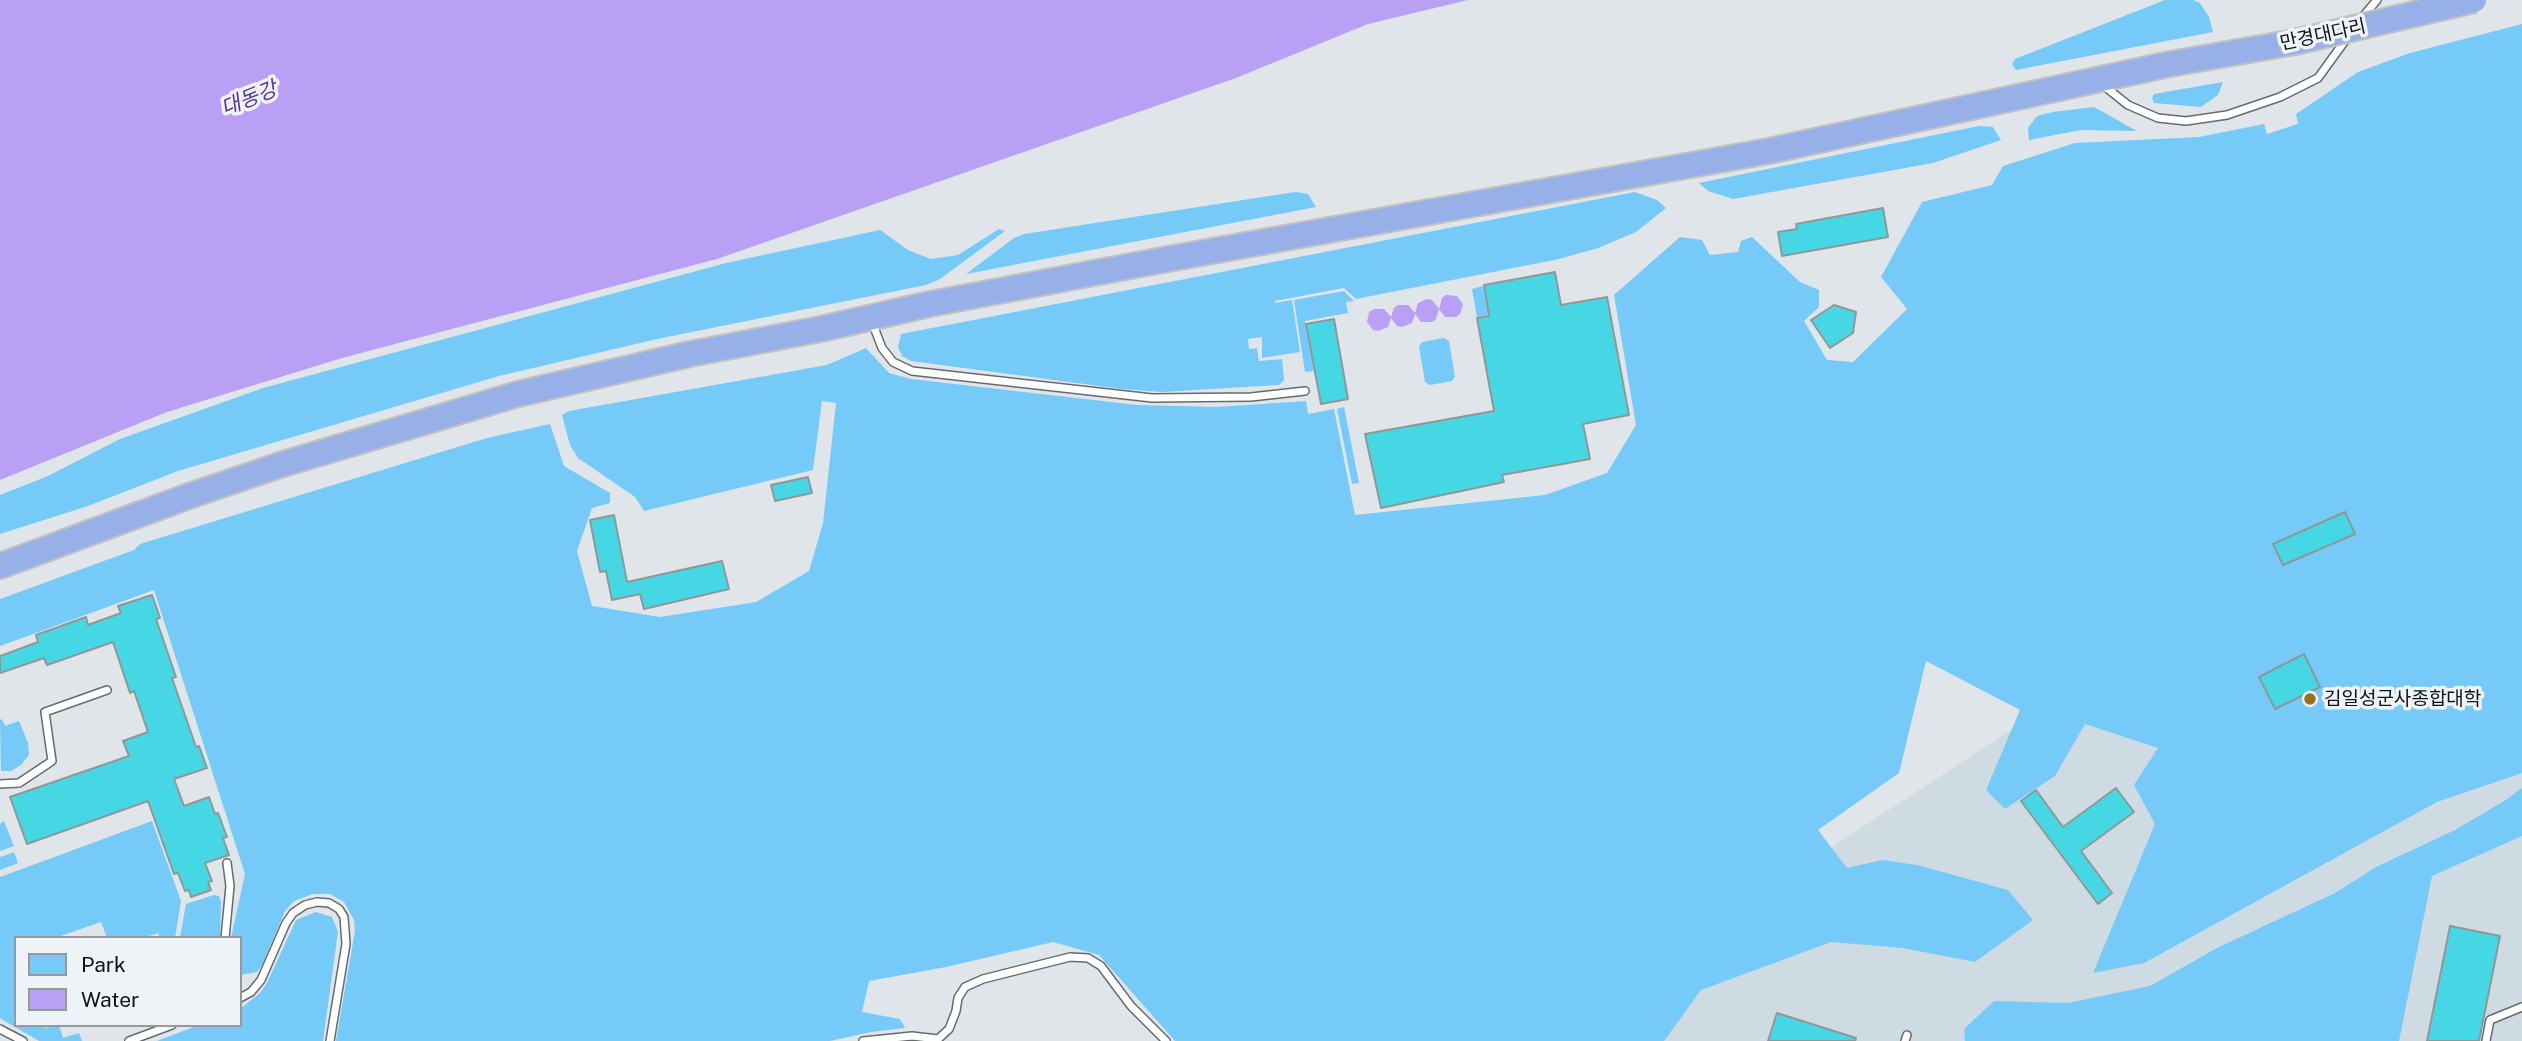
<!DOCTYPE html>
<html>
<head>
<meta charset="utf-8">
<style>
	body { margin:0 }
	#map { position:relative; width:2522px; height:1041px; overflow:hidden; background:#e0e5e9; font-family:"Public Sans",sans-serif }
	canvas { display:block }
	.legend { position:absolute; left:14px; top:936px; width:228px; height:91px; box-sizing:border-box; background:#edf3f6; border:2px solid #95999b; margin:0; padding:9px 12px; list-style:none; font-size:21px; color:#101213 }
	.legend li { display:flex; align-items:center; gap:14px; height:35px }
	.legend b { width:35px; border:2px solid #95999b }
</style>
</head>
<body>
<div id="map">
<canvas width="2522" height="1041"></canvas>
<ul class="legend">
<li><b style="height:19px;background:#75caf8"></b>Park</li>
<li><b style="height:19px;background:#b9a0f5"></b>Water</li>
</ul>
</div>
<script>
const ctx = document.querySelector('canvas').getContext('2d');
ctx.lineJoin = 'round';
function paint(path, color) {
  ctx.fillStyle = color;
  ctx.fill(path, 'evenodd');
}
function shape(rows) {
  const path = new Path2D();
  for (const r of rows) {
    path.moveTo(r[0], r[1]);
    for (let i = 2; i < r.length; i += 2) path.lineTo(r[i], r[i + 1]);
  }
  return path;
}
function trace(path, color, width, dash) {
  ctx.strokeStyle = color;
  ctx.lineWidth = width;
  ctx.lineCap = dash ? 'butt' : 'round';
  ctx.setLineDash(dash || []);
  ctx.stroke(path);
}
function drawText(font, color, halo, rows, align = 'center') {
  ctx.font = font + ' "Public Sans","Noto Sans KR",sans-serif';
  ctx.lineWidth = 7;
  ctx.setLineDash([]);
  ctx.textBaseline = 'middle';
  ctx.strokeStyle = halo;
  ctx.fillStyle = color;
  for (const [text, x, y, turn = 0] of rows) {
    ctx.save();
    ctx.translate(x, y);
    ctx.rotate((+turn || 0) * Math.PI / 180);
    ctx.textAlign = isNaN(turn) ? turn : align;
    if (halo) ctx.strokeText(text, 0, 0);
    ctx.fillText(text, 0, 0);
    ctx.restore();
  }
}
paint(shape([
	[2522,408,2522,1041,1487,1041,1679,947,2011,730,2186,667]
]), '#cfdbe3');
paint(shape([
	[2165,0,2193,0,2200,3,2209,17,2213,32,2016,70,2012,64,2015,59],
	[2522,24,2522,773,2437,802,2144,963,2093,973,2155,824,2134,785,2158,748,2085,724,2055,776,2005,809,1986,790,2020,710,1926,661,1899,773,1818,830,1847,868,1882,860,1917,865,2008,890,2033,920,1975,962,1903,948,1831,942,1701,990,1664,1041,1175,1041,1099,955,1053,942,946,967,869,981,862,1012,900,1019,905,1028,871,1032,830,1041,336,1041,355,931,354,920,344,902,330,894,313,894,294,901,285,911,262,965,257,972,240,975,240,938,231,938,245,874,154,590,0,646,0,599,134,550,140,544,487,438,550,424,564,466,610,493,610,503,592,508,577,551,592,606,660,617,756,602,809,571,823,523,836,403,822,401,813,470,644,511,635,497,578,458,570,445,562,415,569,411,827,365,866,348,889,373,911,379,1137,405,1217,407,1306,401,1308,414,1334,409,1355,515,1545,495,1607,473,1636,425,1614,295,1680,237,1702,240,1710,255,1738,252,1741,241,1752,237,1800,282,1819,290,1819,307,1804,321,1827,360,1853,362,1907,309,1881,277,1922,202,1992,185,2003,166,2075,143,2199,137,2264,124,2267,134,2298,124,2296,114,2358,72,2410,53],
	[2223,82,2218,95,2201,107,2154,103,2152,98,2154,94],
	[2094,107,2137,131,2081,130,2029,140,2028,128,2037,116,2053,112],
	[1979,126,1993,127,2001,140,1933,163,1733,199,1708,191,1699,183],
	[1295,192,1308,194,1316,207,966,274,1014,238,1024,234],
	[1635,192,1657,200,1666,208,1636,232,1598,248,1559,259,1356,299,1344,288,1275,301,1275,303,1292,300,1300,352,1262,358,1262,337,1248,339,1249,349,1257,348,1259,361,1282,359,1284,380,1279,385,1162,392,1122,389,911,361,902,356,898,347,901,334],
	[999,229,1005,231,940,279,926,285,657,339,499,376,178,471,88,506,0,534,0,495,48,476,120,439,263,388,726,263,880,230,908,250,931,259,958,255],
	[1483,286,1488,315,1477,317,1472,289],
	[1344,291,1354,301,1346,302,1348,313,1305,321,1314,371,1305,372,1294,300],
	[1444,338,1449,341,1455,377,1452,381,1430,385,1425,382,1419,347,1422,342],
	[1344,407,1359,483,1352,484,1337,409],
	[2,719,5,726,19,721,28,743,29,755,21,765,11,771,1,771,0,720],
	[2522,788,2522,836,2432,876,2399,1041,1965,1041,1964,1029,1994,1001,2068,1003,2150,986,2217,948,2335,893,2376,867,2455,830,2506,800],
	[4,821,14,846,0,851,0,824],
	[152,821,181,901,175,938,160,938,158,933,143,938,107,938,101,922,55,938,16,938,16,1025,44,1025,45,1028,59,1025,63,1038,79,1033,82,1041,39,1041,3,1020,0,1018,0,877],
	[14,852,18,863,0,870,0,857],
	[214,895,219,896,221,902,220,938,180,938,186,904],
	[316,912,332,917,338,932,323,1041,157,1041,199,1025,240,1025,240,1009,260,993,267,983,296,920]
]), '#75caf8');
paint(shape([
	[0,0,1468,0,1368,24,1236,78,717,259,342,358,167,412,0,480],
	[1446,295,1457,296,1463,304,1460,314,1456,317,1445,317,1439,309,1436,319,1432,322,1421,322,1415,314,1412,323,1402,327,1397,326,1391,318,1388,327,1378,331,1373,330,1367,322,1369,312,1374,309,1384,309,1391,317,1394,308,1398,305,1408,305,1415,313,1418,303,1427,299,1432,300,1439,309,1442,298]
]), '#b9a0f5');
const building = shape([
	[1883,208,1888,237,1782,256,1778,232,1797,229,1796,224,1883,208],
	[1555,272,1561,305,1607,297,1629,415,1583,424,1590,459,1502,475,1504,482,1381,508,1365,434,1494,411,1477,318,1489,316,1484,285,1555,272],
	[1834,305,1856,312,1853,333,1830,348,1811,320,1834,305],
	[1334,319,1348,399,1321,404,1306,324,1334,319],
	[808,477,812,493,775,501,771,485,808,477],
	[2345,512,2355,534,2283,565,2273,544,2345,512],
	[614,515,627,582,722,561,729,589,644,609,640,594,612,600,606,571,600,572,590,520,614,515],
	[152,595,160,618,156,619,176,677,172,678,196,747,199,746,207,768,174,779,184,806,209,797,215,814,218,813,227,837,223,838,229,855,205,863,212,881,208,882,211,890,191,897,189,890,185,891,178,873,174,874,148,801,27,844,10,797,129,756,123,741,148,732,134,691,130,693,113,642,47,665,44,658,0,673,0,656,38,642,36,635,86,617,88,625,121,613,118,606,152,595],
	[2304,654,2320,687,2275,709,2259,677,2304,654],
	[2116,788,2134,812,2081,851,2112,893,2098,904,2021,801,2036,790,2063,827,2116,788],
	[2450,926,2500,936,2479,1041,2427,1041,2450,926],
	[1777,1013,1856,1038,1855,1041,1768,1041,1777,1013]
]);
paint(building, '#45d8e4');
trace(building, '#909797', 2);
const service = shape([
	[2360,20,2377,0],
	[2103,85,2128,105,2158,118,2186,121,2227,115,2280,97,2318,78,2347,38],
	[872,322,882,348,893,362,912,371,1152,398,1251,397,1305,391],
	[0,784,19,783,52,761,45,712,107,690],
	[225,938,230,886,227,863],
	[240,998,251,992,261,980,286,923,293,913,305,905,317,902,329,903,339,909,344,917,346,944,330,1041],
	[0,1029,23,1041],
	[129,1041,172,1025],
	[863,1041,912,1036,938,1039],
	[936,1041,949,1029,956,1011,958,998,965,987,983,979,1070,957,1088,958,1101,966,1131,1006,1166,1041],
	[1905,1041,1907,1035],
	[2486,1041,2490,1020,2522,1007]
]);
const trunk = shape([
	[0,566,189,496,283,464,518,394,690,354,821,329,930,304,1168,259,1769,151,2170,64]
]);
trace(service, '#666b6d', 10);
trace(trunk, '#c1c1c2', 28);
trace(service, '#fff', 7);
trace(trunk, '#98b0e8', 24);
const trunkBridge = shape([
	[2170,64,2295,42,2474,0]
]);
trace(trunkBridge, '#c1c1c2', 28, []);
trace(trunkBridge, '#98b0e8', 24);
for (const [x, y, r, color] of [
	[2310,699,7,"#9c6e1f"]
]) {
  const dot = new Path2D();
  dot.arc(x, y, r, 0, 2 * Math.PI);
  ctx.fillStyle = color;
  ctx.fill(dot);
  trace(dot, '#edf3f6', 2.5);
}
drawText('19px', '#101213', '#edf3f6', [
	["만경대다리",2323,35,-12]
]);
drawText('19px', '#101213', '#edf3f6', [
	["김일성군사종합대학",2324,699]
], 'left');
drawText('italic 21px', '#5a3596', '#edf3f6', [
	["대동강",249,99,-22]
]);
</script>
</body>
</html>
